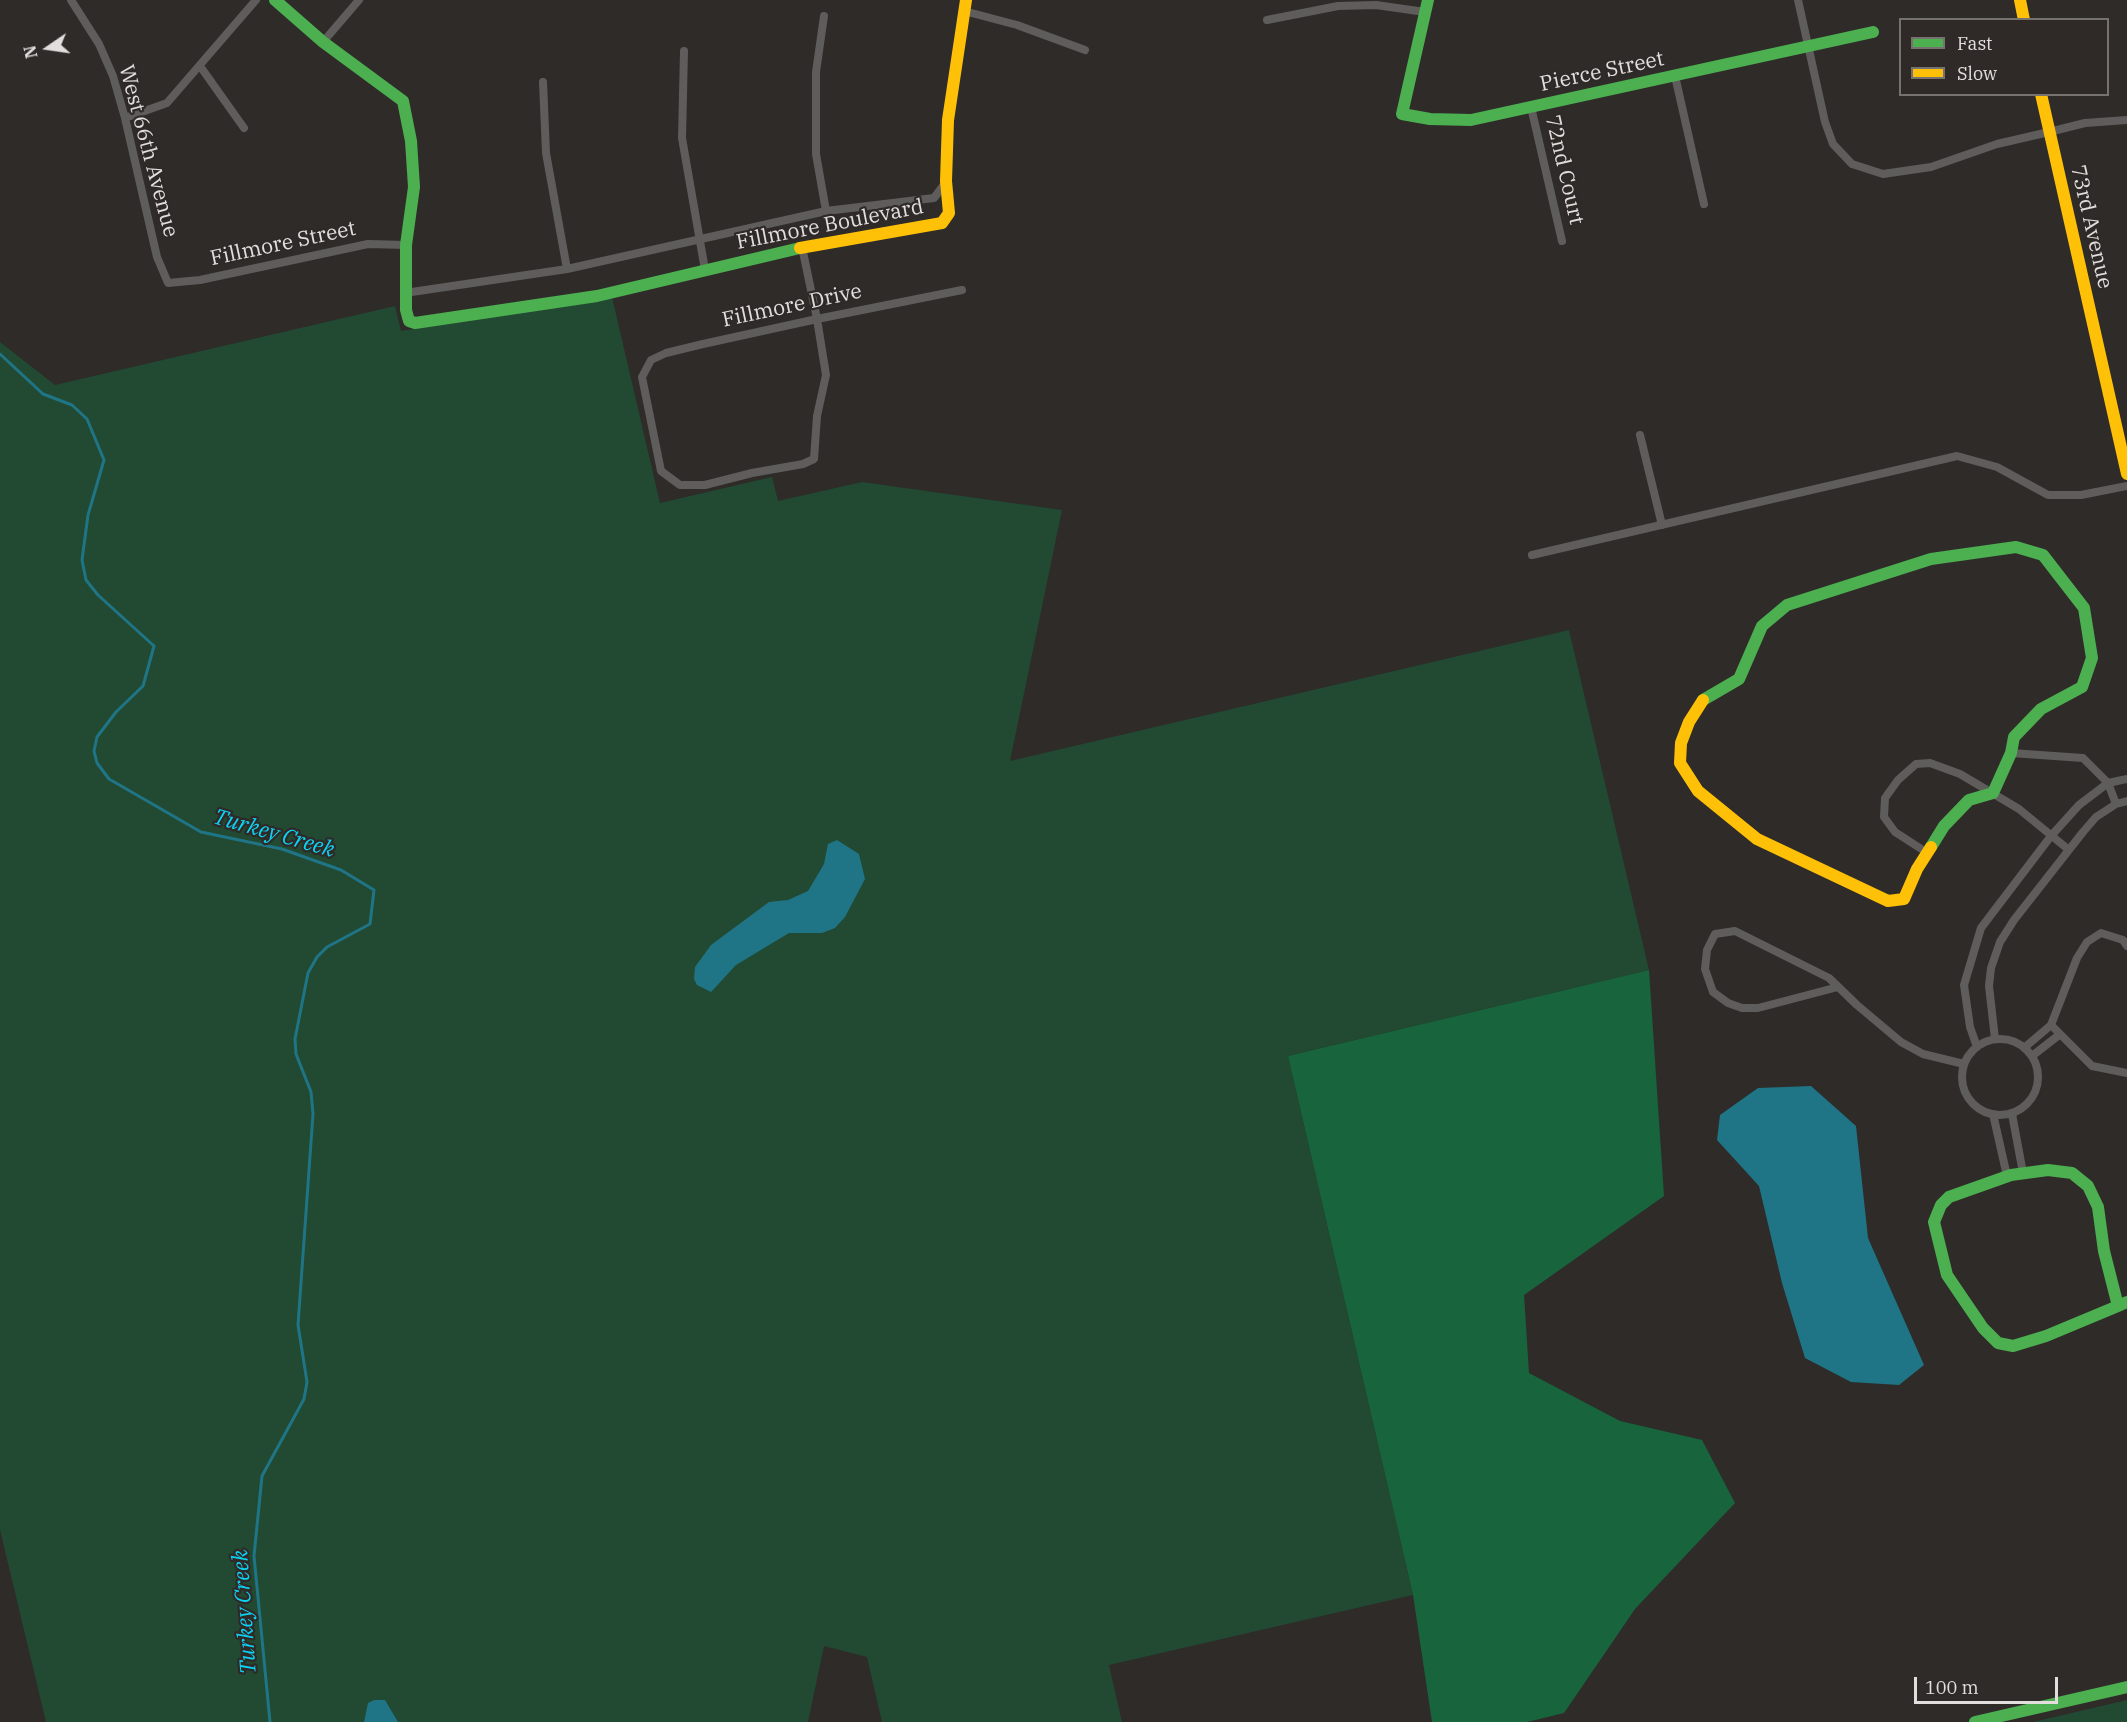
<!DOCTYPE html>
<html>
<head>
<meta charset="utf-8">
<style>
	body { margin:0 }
	#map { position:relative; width:2127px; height:1722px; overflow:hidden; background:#2e2b29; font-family:"IBM Plex Serif",serif }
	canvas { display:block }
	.legend { position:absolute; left:1899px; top:18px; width:210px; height:78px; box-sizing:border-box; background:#2f2a28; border:2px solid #767270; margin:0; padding:8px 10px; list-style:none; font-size:18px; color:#e1dedd }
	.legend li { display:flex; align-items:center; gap:12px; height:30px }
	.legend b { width:30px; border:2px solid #767270 }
	.north { position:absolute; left:18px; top:18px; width:60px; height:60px; -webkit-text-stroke:4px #2f2a28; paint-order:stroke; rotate:257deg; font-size:16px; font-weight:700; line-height:24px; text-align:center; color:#e1dedd }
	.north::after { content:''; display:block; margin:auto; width:21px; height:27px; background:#e1dedd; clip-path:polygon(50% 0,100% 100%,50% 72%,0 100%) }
	.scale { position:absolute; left:1914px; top:1677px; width:144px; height:27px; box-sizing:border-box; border:3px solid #e1dedd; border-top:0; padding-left:8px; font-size:18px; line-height:21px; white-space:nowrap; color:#e1dedd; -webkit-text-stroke:4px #2f2a28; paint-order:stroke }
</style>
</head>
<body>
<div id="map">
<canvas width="2127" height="1722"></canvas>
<ul class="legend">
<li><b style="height:8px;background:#4caf50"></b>Fast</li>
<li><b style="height:8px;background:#ffc107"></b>Slow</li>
</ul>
<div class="north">N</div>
<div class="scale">100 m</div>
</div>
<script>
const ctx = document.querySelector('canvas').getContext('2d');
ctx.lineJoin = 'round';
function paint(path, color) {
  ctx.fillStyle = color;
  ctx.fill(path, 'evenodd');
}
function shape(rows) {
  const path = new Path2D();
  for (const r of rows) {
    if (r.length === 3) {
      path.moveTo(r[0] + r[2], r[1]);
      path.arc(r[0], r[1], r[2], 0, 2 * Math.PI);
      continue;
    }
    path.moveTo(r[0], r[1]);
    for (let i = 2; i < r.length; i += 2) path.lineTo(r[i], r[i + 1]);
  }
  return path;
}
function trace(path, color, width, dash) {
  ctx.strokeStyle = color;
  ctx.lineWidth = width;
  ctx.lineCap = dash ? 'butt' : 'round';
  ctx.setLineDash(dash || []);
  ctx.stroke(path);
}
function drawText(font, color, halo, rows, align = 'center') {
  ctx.font = font + ' "IBM Plex Serif",serif';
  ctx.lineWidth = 4.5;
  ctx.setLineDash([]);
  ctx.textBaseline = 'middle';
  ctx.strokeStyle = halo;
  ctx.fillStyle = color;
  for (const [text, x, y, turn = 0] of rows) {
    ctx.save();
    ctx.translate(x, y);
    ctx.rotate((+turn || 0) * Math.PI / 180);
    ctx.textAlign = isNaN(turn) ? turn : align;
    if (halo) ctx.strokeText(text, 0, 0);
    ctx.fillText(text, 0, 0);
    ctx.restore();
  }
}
paint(shape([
	[612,297,660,503,772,477,778,501,862,482,1062,510,1010,761,1569,630,1649,970,1288,1056,1413,1595,1109,1665,1122,1722,882,1722,867,1657,824,1646,808,1722,46,1722,0,1530,0,342,55,385,395,306,401,331],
	[2127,1700,2127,1722,2033,1722]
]), '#224931');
paint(shape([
	[1649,970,1664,1196,1524,1295,1529,1373,1620,1421,1702,1440,1735,1503,1635,1609,1564,1713,1527,1722,1432,1722,1413,1595,1288,1056]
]), '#18653d');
paint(shape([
	[837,840,859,854,865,879,845,917,835,928,822,933,789,933,736,965,711,992,697,985,694,979,695,967,711,945,769,902,788,900,808,891,824,864,828,844],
	[1811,1086,1856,1126,1868,1238,1924,1365,1899,1385,1851,1382,1805,1358,1782,1283,1759,1186,1717,1140,1720,1115,1758,1088],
	[374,1700,385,1700,398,1722,364,1722,368,1703]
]), '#1f7586');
trace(shape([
	[0,354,43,394,72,405,87,419,104,460,88,515,82,560,86,580,98,595,154,646,143,686,116,712,97,737,94,751,97,763,109,779,201,832,282,849,341,870,374,890,370,924,327,947,317,957,308,973,295,1039,296,1054,311,1092,313,1114,298,1325,307,1382,304,1399,262,1476,254,1556,270,1722]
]), '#1f7586', 3);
trace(shape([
	[71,0,99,44,113,76,125,118,157,257,168,283,200,280,368,244,406,245],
	[1798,0,1825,122,1833,144,1852,164,1883,174,1931,167,1997,144,2049,132,2085,123,2127,120],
	[964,11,1017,25,1085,50],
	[824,16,816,72,816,154,826,211],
	[1267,20,1338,6,1376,5,1425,12],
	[323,42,359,0],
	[684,51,682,138,705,270],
	[200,66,244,128],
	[1675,76,1704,204],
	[543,82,546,153,567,269],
	[1531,107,1562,241],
	[125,118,167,103,256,0],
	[802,247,817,319,826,375,817,416,814,459,803,464,752,473,705,485,680,485,661,471,642,377,651,360,666,353,703,344,817,319,962,290],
	[405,293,567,269,826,211,934,198,946,182],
	[1640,435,1662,525],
	[1532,555,1957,456,1997,467,2048,495,2081,495,2127,486],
	[2011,753,2083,758,2108,783,2116,804],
	[1926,852,1895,832,1884,817,1885,798,1898,780,1916,764,1930,763,1960,774,2019,809,2069,850],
	[1838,987,1758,1008,1742,1008,1728,1003,1713,992,1705,969,1707,950,1715,934,1735,931,1829,978,1857,1005,1901,1042,1923,1054,1964,1064],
	[2051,1025,2092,1066,2127,1073],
	[1995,1039,1989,986,1991,968,2000,942,2014,920,2083,832,2096,817,2116,804,2127,801],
	[2000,1077,38],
	[1977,1047,1970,1027,1964,985,1981,928,2051,836,2079,805,2108,783,2127,779],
	[2024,1048,2051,1025,2077,958,2087,942,2101,933,2123,940,2127,946],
	[2032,1056,2059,1035],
	[1993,1114,2007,1176],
	[2012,1114,2023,1173]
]), '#5f5d5c', 8);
trace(shape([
	[275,0,323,42,403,101,411,141,414,187,406,245,406,310,409,321,415,323,597,296,800,248],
	[1428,0,1402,114,1430,119,1471,120,1873,32],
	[1703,700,1739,679,1762,626,1787,605,1931,559,2016,547],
	[1931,847,1944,826,1969,800,1993,793,2011,753,2014,737,2041,709,2082,687,2092,658,2084,608,2043,555,2016,547],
	[2118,1306,2104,1251,2098,1207,2088,1186,2072,1173,2048,1170,2011,1175,1949,1197,1941,1205,1934,1222,1947,1275,1983,1328,1998,1343,2013,1346,2046,1336,2118,1306,2127,1302],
	[1975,1722,2127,1687]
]), '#4caf50', 12);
trace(shape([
	[2020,0,2024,20],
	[2041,94,2127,474],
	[800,248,942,223,949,213,946,181,948,120,966,0],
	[1703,700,1689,722,1681,743,1680,763,1698,791,1757,839,1888,901,1904,899,1917,869,1931,847]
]), '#ffc107', 12);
drawText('21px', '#e1dedd', '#2f2a28', [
	["Pierce Street",1602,72,-12],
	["West 66th Avenue",148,151,75],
	["72nd Court",1564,170,77],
	["Fillmore Boulevard",830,225,-11],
	["73rd Avenue",2091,227,77],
	["Fillmore Street",283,244,-12],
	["Fillmore Drive",792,306,-12]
]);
drawText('italic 22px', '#0ad4f5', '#2f2a28', [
	["Turkey Creek",274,834,16],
	["Turkey Creek",245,1612,-94]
]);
</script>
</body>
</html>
